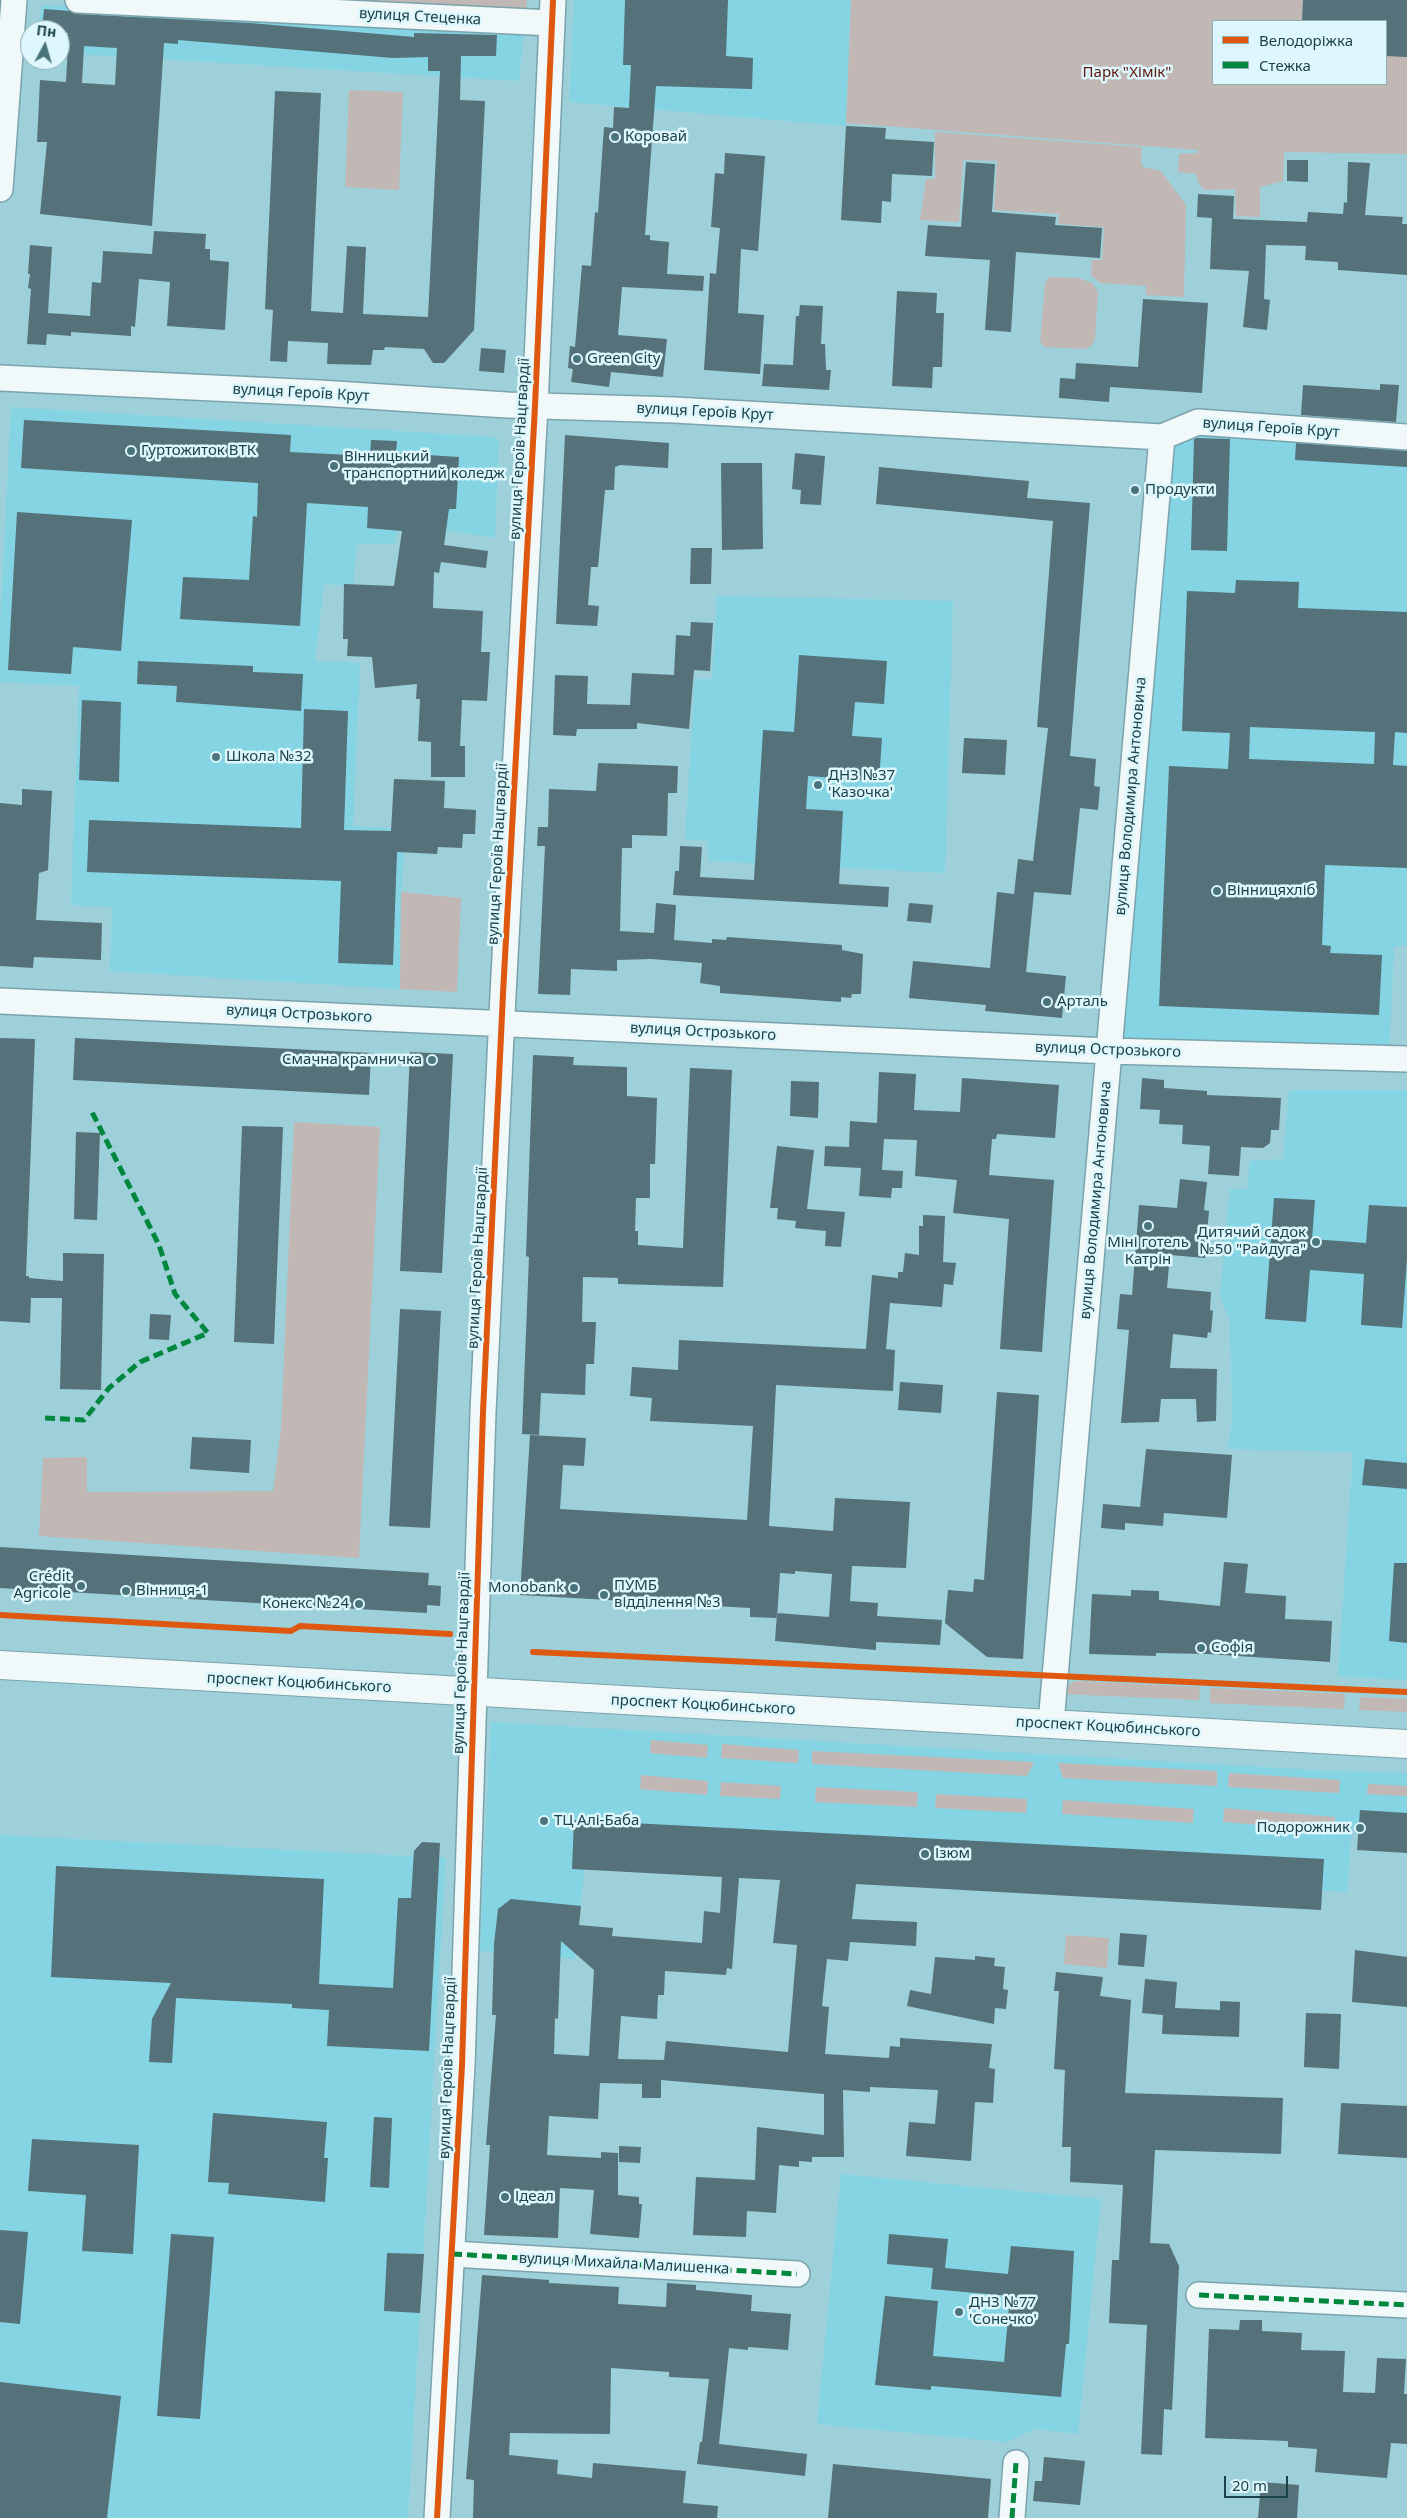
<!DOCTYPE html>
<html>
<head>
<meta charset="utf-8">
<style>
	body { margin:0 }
	#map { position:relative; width:1407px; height:2518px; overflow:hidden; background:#9ed0da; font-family:"Noto Sans",sans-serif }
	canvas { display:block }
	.legend { position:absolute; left:1212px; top:20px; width:175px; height:65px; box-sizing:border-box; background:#def7fc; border:1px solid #90afb5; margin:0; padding:6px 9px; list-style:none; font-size:15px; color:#1c434a }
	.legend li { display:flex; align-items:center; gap:10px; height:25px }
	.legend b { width:25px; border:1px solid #90afb5 }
	.north { position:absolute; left:20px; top:20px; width:50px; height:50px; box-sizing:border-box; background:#def7fc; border:1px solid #90afb5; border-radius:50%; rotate:6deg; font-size:14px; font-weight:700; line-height:20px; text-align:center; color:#1c434a }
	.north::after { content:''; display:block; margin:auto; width:18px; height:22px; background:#4a747c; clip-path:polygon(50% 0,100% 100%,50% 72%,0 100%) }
	.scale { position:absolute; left:1224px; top:2476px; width:64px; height:22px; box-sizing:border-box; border:2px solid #1c434a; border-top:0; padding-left:6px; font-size:15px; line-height:18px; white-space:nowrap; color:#1c434a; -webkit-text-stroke:4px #def7fc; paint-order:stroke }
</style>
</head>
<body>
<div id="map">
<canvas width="1407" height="2518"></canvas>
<ul class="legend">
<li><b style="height:6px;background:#de580f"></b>Велодоріжка</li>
<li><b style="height:6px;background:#00873e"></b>Стежка</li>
</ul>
<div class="north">Пн</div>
<div class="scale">20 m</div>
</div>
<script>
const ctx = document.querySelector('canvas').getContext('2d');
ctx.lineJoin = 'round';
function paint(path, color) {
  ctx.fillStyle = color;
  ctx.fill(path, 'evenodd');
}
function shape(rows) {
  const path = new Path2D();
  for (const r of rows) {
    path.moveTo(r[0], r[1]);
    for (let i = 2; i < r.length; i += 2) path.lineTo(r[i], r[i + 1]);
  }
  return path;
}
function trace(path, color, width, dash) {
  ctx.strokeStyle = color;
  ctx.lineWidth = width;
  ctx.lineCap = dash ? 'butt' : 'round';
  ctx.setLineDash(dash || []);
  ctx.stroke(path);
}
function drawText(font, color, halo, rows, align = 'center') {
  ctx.font = font + ' "Noto Sans",sans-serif';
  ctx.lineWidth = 5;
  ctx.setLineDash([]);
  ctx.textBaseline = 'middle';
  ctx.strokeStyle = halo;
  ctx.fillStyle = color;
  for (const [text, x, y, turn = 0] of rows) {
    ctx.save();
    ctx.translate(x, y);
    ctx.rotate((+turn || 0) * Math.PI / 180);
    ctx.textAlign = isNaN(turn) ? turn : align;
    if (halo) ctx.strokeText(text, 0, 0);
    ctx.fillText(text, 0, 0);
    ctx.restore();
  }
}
paint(shape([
	[574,0,851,0,846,126,569,102],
	[42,5,524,30,519,81,60,53,60,30,38,30],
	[11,407,495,437,499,440,495,538,400,523,394,544,357,544,353,586,324,584,315,661,360,663,353,826,406,829,401,892,400,989,110,971,112,907,71,905,79,686,0,682,0,627],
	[1196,430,1407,444,1407,945,1394,947,1389,1058,1111,1049,1173,440],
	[717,596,953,601,945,873,709,861,708,841,685,839,695,679,712,679],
	[1289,1090,1407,1090,1407,1436,1405,1452,1407,1453,1407,1680,1338,1676,1353,1452,1228,1449,1232,1419,1230,1321,1220,1296,1230,1189,1247,1189,1250,1161,1283,1159],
	[491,1722,1331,1771,1407,1773,1407,1832,1352,1827,1347,1892,587,1846,575,1959,480,1951],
	[0,1835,446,1858,408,2518,0,2518],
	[841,2174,1101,2199,1078,2434,1035,2429,1006,2442,817,2424]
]), '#84d4e3');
paint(shape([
	[78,0,527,0,525,22],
	[851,0,1407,0,1407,154,1284,152,1283,181,1260,187,1260,217,1236,216,1235,189,1204,190,1198,182,1196,174,1178,172,1179,154,1198,153,1198,150,846,123],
	[1213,21,1386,21,1386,84,1213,84],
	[349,90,403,92,399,190,345,187],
	[935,132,1142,147,1141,162,1143,167,1161,171,1186,205,1184,297,1146,295,1146,286,1100,283,1091,275,1092,260,1102,260,1104,227,1058,224,1059,214,994,210,997,161,963,160,959,222,920,220,926,179,935,179],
	[1049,277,1079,278,1092,283,1098,292,1095,339,1092,345,1085,349,1044,347,1040,341,1045,284],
	[401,892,461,898,457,992,400,989],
	[294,1122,380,1127,359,1558,39,1536,43,1458,87,1457,87,1492,273,1491,281,1428],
	[1075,1681,1200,1687,1199,1700,1061,1694,1064,1688],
	[1210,1688,1345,1694,1344,1709,1210,1703],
	[1360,1697,1407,1699,1407,1712,1359,1710],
	[651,1740,708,1745,707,1758,650,1753],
	[722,1744,799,1750,798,1763,721,1758],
	[812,1751,1034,1762,1027,1776,812,1764],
	[1058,1763,1217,1771,1217,1786,1063,1778],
	[1229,1773,1340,1780,1339,1793,1228,1787],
	[641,1775,708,1781,707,1795,640,1789],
	[721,1782,781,1786,780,1799,720,1796],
	[1368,1784,1407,1786,1407,1796,1367,1794],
	[816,1787,918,1792,917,1807,815,1802],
	[936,1794,1027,1799,1026,1813,935,1808],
	[1063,1800,1194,1809,1193,1823,1062,1814],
	[1224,1808,1335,1817,1334,1831,1223,1822],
	[1066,1935,1109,1938,1107,1968,1064,1964]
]), '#c1b7b5');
paint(shape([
	[625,0,728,0,726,56,753,58,752,89,656,86,645,235,650,235,650,240,669,242,667,274,704,276,703,291,622,287,618,335,667,339,663,377,611,372,609,387,571,382,573,369,568,368,570,346,575,347,582,265,591,266,595,212,598,213,604,127,613,128,614,107,629,108,631,65,623,65],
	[1303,0,1407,0,1407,57,1386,56,1386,21,1302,21],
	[44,9,70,11,77,14,250,23,414,37,414,33,497,35,496,56,461,56,460,100,485,101,474,330,444,363,433,363,424,349,385,347,384,350,373,350,371,365,327,364,328,343,288,341,287,362,270,361,273,310,265,309,275,91,321,93,311,311,343,313,347,246,366,247,363,314,428,317,440,71,428,71,428,57,393,58,178,40,178,44,164,43,152,226,40,214,47,142,37,142,40,80,66,82,68,45,68,33,60,32,60,30,42,30],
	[84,46,117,48,115,85,82,83],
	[846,126,886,128,885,139,934,142,932,176,892,174,891,202,882,201,881,223,841,220],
	[725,153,765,156,758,251,741,249,738,313,764,315,760,374,704,370,710,273,716,274,720,228,711,227,715,173,724,174],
	[1287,160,1308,160,1308,182,1287,181],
	[966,162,995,164,992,212,1056,217,1055,225,1102,228,1100,258,1016,252,1011,332,985,330,990,260,925,256,928,225,961,227],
	[1348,162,1370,163,1365,215,1403,217,1402,224,1407,224,1407,275,1338,270,1338,262,1305,260,1306,246,1266,245,1264,299,1270,300,1267,330,1243,327,1249,271,1210,269,1212,218,1197,217,1198,194,1234,196,1233,219,1307,222,1308,212,1343,214,1344,202,1347,203],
	[154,231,206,234,205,249,210,249,210,260,229,262,225,330,167,326,170,282,139,279,135,327,131,326,131,336,71,332,71,336,47,334,46,345,27,344,31,289,28,288,30,274,28,274,30,245,52,247,48,313,90,316,92,282,101,283,103,251,152,254],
	[897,291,937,293,936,313,944,313,942,367,933,367,932,388,892,386],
	[1143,299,1208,303,1202,393,1110,387,1109,402,1059,398,1060,378,1075,379,1076,363,1138,367],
	[800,305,823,306,821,344,825,344,826,370,831,370,829,390,762,386,764,364,793,365,796,316,799,316],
	[481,348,506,350,504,373,479,371],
	[1380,384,1399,385,1396,422,1301,415,1303,385,1380,390],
	[24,420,291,435,290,452,370,456,371,440,397,441,396,453,459,457,456,509,449,509,444,545,488,551,486,568,441,562,439,573,434,572,433,608,483,611,481,652,490,652,487,701,462,700,460,746,465,746,465,777,431,777,431,742,418,741,420,699,416,699,417,684,375,688,372,657,347,656,348,639,343,639,344,584,394,586,402,531,367,528,368,507,307,503,300,626,180,619,183,577,249,580,253,516,257,517,258,483,21,468],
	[565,435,669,443,668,468,620,465,615,467,614,490,605,490,598,567,591,567,588,605,599,606,597,626,556,624],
	[1197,438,1230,439,1227,551,1191,550,1194,439],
	[1296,443,1407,451,1407,467,1295,460],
	[795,453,825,456,821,505,800,504,801,490,792,489],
	[721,463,762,463,763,549,722,550],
	[879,467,1029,481,1027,498,1090,503,1070,756,1096,759,1094,786,1100,787,1098,810,1080,808,1071,895,1034,892,1026,972,1066,976,1062,1018,985,1011,986,1005,909,998,913,961,990,968,997,892,1014,894,1018,859,1033,861,1048,728,1037,727,1053,521,876,504],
	[17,512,132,520,121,651,73,647,71,674,8,670],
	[691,548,712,548,711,584,690,584],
	[1236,580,1299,582,1298,608,1407,612,1407,733,1395,732,1393,765,1407,766,1407,868,1325,865,1322,945,1331,946,1330,953,1382,955,1379,1015,1159,1006,1169,766,1228,769,1230,733,1182,731,1187,591,1235,593],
	[1250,727,1375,732,1374,764,1249,759],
	[691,622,713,623,710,671,694,670,689,729,637,723,637,729,577,729,576,736,553,735,555,675,588,676,587,704,630,705,632,673,674,675,676,635,690,636],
	[799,655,887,661,884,704,855,702,852,736,882,738,879,781,808,776,806,809,843,811,839,884,889,887,888,907,673,895,675,871,679,871,680,846,702,847,700,877,754,880,763,730,794,732],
	[138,661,253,666,253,672,303,674,301,711,176,702,177,686,137,684],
	[82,700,121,702,119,782,79,780],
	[304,709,348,711,344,830,391,831,394,779,445,781,444,808,476,810,475,834,463,834,462,848,438,847,437,854,397,852,393,965,338,963,341,881,87,872,89,820,301,828],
	[964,738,1007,740,1005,775,962,773],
	[598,763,678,766,677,793,668,793,667,836,632,835,632,848,622,848,620,931,654,933,656,903,676,905,674,940,712,943,712,939,726,940,727,937,842,945,842,950,863,954,861,994,852,994,851,998,841,997,841,1002,720,993,720,986,700,983,702,963,651,959,617,960,617,971,571,969,570,995,538,994,545,846,537,846,538,827,548,827,549,789,596,791],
	[22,789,52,791,48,870,39,873,36,920,102,923,101,960,34,957,33,968,0,966,0,803,22,805],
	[909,903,933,905,931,923,907,921],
	[0,1038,35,1039,26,1276,29,1276,29,1278,63,1281,63,1253,104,1254,101,1390,60,1389,62,1298,31,1298,30,1323,0,1321],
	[75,1038,371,1053,369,1095,73,1080],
	[410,1052,453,1054,442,1273,400,1271],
	[533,1055,574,1057,573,1065,627,1067,627,1096,657,1098,655,1164,650,1164,650,1198,636,1198,635,1231,638,1231,638,1245,683,1248,690,1068,732,1070,723,1287,618,1284,618,1278,583,1277,582,1322,596,1322,594,1364,586,1364,585,1395,541,1393,539,1435,522,1434,529,1257,526,1256],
	[879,1072,916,1074,914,1110,960,1112,962,1078,1059,1085,1055,1138,997,1134,996,1139,992,1139,989,1175,1054,1180,1042,1352,1000,1349,1009,1219,953,1213,957,1180,915,1176,917,1140,884,1139,882,1170,903,1171,902,1188,892,1188,891,1198,859,1196,861,1168,824,1166,825,1146,849,1147,850,1121,877,1123],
	[1142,1078,1164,1080,1164,1088,1207,1091,1207,1095,1281,1098,1279,1130,1271,1130,1270,1143,1263,1148,1241,1147,1239,1176,1208,1174,1210,1146,1182,1144,1183,1125,1159,1124,1160,1110,1140,1109],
	[791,1081,819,1082,818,1118,790,1116],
	[242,1126,283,1127,274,1344,234,1342],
	[76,1132,100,1133,97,1220,74,1219],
	[777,1146,814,1150,807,1209,845,1212,841,1247,825,1246,826,1231,795,1228,796,1221,777,1219,778,1208,770,1208],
	[1180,1179,1207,1182,1204,1210,1209,1211,1205,1258,1170,1255,1167,1288,1211,1292,1210,1310,1213,1311,1211,1333,1208,1332,1207,1338,1173,1334,1170,1368,1217,1369,1216,1421,1197,1422,1196,1399,1161,1399,1159,1422,1121,1423,1129,1330,1117,1329,1120,1294,1132,1295,1139,1205,1177,1208],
	[1274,1198,1315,1200,1312,1239,1366,1243,1369,1205,1407,1207,1407,1259,1402,1328,1361,1325,1364,1274,1310,1270,1306,1322,1265,1319],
	[923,1215,945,1216,943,1262,956,1263,953,1285,944,1284,942,1307,890,1303,886,1349,895,1350,893,1391,776,1385,769,1526,833,1531,835,1498,910,1502,906,1568,852,1566,850,1601,878,1603,877,1616,942,1620,940,1645,876,1642,876,1650,775,1641,777,1613,829,1617,832,1574,795,1571,795,1574,780,1573,777,1618,750,1617,750,1608,520,1595,530,1435,586,1438,584,1466,563,1465,560,1509,747,1520,753,1426,650,1421,652,1398,630,1396,632,1367,678,1370,679,1340,866,1349,872,1275,898,1278,898,1272,903,1272,905,1253,919,1255,919,1226,923,1226],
	[400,1309,441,1311,430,1528,389,1526],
	[150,1314,171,1315,169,1340,149,1339],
	[900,1382,943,1385,941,1413,898,1410],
	[997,1392,1039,1395,1023,1659,987,1657,945,1623,948,1590,973,1592,974,1579,984,1580],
	[192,1437,251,1440,249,1473,190,1469],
	[1146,1449,1232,1455,1227,1518,1164,1513,1163,1526,1125,1523,1125,1530,1101,1528,1103,1504,1140,1507],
	[1365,1459,1407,1463,1407,1489,1362,1485],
	[0,1547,429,1573,428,1585,441,1586,440,1606,427,1605,427,1613,0,1588],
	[1224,1562,1248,1564,1245,1593,1286,1596,1285,1619,1332,1621,1330,1662,1207,1654,1156,1653,1156,1656,1089,1654,1092,1594,1131,1596,1131,1590,1159,1591,1159,1600,1220,1606],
	[1394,1563,1407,1563,1407,1643,1389,1641],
	[1360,1810,1407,1813,1407,1853,1357,1850],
	[574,1820,1324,1859,1321,1910,856,1884,852,1919,917,1922,916,1946,850,1942,848,1961,827,1959,822,2006,829,2007,825,2054,889,2058,890,2046,900,2047,900,2038,992,2044,989,2068,995,2069,993,2103,975,2102,971,2161,906,2156,909,2122,935,2124,938,2090,870,2087,870,2092,843,2090,844,2157,812,2157,812,2162,799,2161,799,2167,779,2165,776,2213,747,2211,746,2237,693,2235,696,2177,755,2180,757,2127,824,2135,824,2094,661,2080,661,2098,642,2098,642,2084,600,2083,598,2119,549,2116,547,2155,601,2158,601,2152,618,2153,618,2195,639,2197,639,2204,642,2204,639,2238,590,2234,594,2190,560,2188,558,2238,484,2235,490,2145,486,2145,496,2015,492,2015,494,1944,498,1909,511,1899,581,1906,579,1925,613,1928,612,1936,702,1943,704,1911,720,1913,722,1877,572,1869],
	[739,1878,780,1880,773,1943,797,1945,788,2052,666,2041,664,2060,618,2059,621,2016,657,2019,658,1995,664,1995,665,1971,726,1975,727,1968,732,1969],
	[561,1941,594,1970,589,2056,554,2054,555,2018,558,2019],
	[422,1842,440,1843,429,2051,327,2046,329,2010,292,2008,292,2004,176,1998,172,2063,149,2062,152,2019,171,1983,51,1977,56,1866,324,1879,319,1984,393,1988,398,1898,411,1898,414,1851],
	[1120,1933,1147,1935,1144,1967,1118,1965],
	[1355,1950,1407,1957,1407,2007,1352,2002],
	[975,1956,995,1958,994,1966,1005,1967,1003,1989,1008,1990,1006,2009,995,2008,994,2024,907,2006,910,1990,931,1994,935,1957,975,1960],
	[1056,1972,1103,1977,1100,1996,1131,2000,1125,2093,1283,2098,1281,2154,1155,2150,1150,2243,1169,2244,1179,2266,1172,2410,1164,2409,1162,2455,1141,2454,1147,2325,1109,2323,1112,2260,1119,2260,1123,2185,1070,2182,1071,2147,1062,2147,1065,2070,1054,2069,1059,1991,1054,1991],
	[1145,1979,1177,1982,1175,2008,1220,2010,1220,2001,1240,2002,1239,2037,1162,2034,1163,2015,1142,2013],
	[1306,2013,1341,2014,1339,2069,1304,2067],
	[1341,2103,1407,2106,1407,2158,1338,2154],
	[213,2113,327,2122,324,2158,328,2158,325,2202,228,2194,229,2183,208,2182],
	[374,2117,392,2118,389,2188,370,2187],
	[32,2139,139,2145,133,2254,82,2251,86,2195,28,2191],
	[619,2146,641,2147,640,2163,619,2162],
	[0,2230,28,2232,20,2324,0,2322],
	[171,2234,214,2237,200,2419,157,2416],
	[889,2234,948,2239,945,2268,1008,2274,1011,2246,1074,2251,1069,2344,1066,2344,1061,2397,931,2386,931,2390,875,2385,885,2296,938,2301,933,2356,1004,2362,1010,2296,931,2289,933,2268,887,2264],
	[387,2253,424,2254,420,2313,384,2311],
	[482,2275,549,2280,549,2283,619,2287,618,2304,666,2307,667,2283,696,2285,696,2290,752,2295,751,2311,791,2314,788,2350,748,2347,748,2350,729,2348,719,2444,807,2454,805,2476,697,2464,700,2442,702,2442,709,2379,669,2377,669,2372,611,2368,610,2434,510,2433,509,2455,558,2460,557,2474,592,2478,593,2463,686,2471,683,2503,718,2506,717,2518,473,2518,474,2480,466,2479],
	[1240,2320,1262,2320,1262,2331,1302,2333,1301,2350,1345,2351,1343,2392,1375,2393,1377,2358,1406,2359,1404,2394,1407,2394,1407,2444,1391,2443,1387,2478,1315,2472,1317,2449,1288,2447,1288,2441,1205,2438,1209,2329,1239,2330],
	[0,2382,121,2396,107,2518,0,2518],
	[1044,2457,1085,2461,1080,2505,1033,2501,1035,2481,1042,2481],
	[833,2464,991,2479,988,2518,828,2518],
	[1261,2482,1299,2485,1297,2518,1258,2518]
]), '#557179');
const minor = shape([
	[78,0,552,23],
	[0,189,14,0],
	[0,378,320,393,507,405,674,410,1162,437,1198,422,1407,437],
	[0,1001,1109,1051,1407,1059],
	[1051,1723,1162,437],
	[452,2254,797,2274],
	[1199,2295,1407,2305],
	[437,2518,462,2065,483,1412,503,994,535,406,553,0],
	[1012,2518,1016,2463]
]);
const major = shape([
	[0,1665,1407,1744]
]);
trace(minor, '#7aa3ab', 28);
trace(major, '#7aa3ab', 30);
trace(minor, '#f0f8f9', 25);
trace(major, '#f0f8f9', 28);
trace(shape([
	[45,1418,84,1420,109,1388,140,1362,208,1333,175,1294,159,1245,92,1112],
	[452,2254,797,2274],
	[1199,2295,1407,2305],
	[1012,2518,1016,2463]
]), '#00873e', 5, [10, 5]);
trace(shape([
	[0,1615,291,1631,300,1626,450,1634],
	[533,1652,1407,1692],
	[437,2518,462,2065,483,1412,503,994,535,406,553,0]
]), '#de580f', 6);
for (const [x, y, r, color] of [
	[615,137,5,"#4a747c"],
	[577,359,5,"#4a747c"],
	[131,451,5,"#4a747c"],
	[334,466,5,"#4a747c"],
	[1135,490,5,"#4a747c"],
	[216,757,5,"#4a747c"],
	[818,785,5,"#4a747c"],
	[1217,891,5,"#4a747c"],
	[1047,1002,5,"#4a747c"],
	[432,1060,5,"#4a747c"],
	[1148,1226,5,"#4a747c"],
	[1316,1242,5,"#4a747c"],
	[81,1586,5,"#4a747c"],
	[574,1588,5,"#4a747c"],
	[126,1591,5,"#4a747c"],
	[604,1595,5,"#4a747c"],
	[359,1604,5,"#4a747c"],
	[1201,1648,5,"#4a747c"],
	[544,1821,5,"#4a747c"],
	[1360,1828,5,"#4a747c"],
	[925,1854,5,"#4a747c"],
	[505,2197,5,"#4a747c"],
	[959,2312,5,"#4a747c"]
]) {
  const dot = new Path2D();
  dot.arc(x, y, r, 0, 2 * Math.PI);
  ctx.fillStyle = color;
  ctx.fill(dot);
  trace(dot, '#def7fc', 2);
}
drawText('15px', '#1c434a', '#def7fc', [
	["вулиця Стеценка",420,17,3],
	["вулиця Героїв Крут",301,393,3],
	["вулиця Героїв Крут",705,412,3],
	["вулиця Героїв Крут",1271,428,4],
	["вулиця Героїв Нацгвардії",520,449,-87],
	["вулиця Володимира Антоновича",1131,796,-85],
	["вулиця Героїв Нацгвардії",498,854,-87],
	["вулиця Острозького",299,1014,3],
	["вулиця Острозького",703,1032,3],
	["вулиця Острозького",1108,1050,2],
	["вулиця Володимира Антоновича",1096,1200,-85],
	["вулиця Героїв Нацгвардії",478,1258,-87],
	["вулиця Героїв Нацгвардії",462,1663,-88],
	["проспект Коцюбинського",299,1683,3],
	["проспект Коцюбинського",703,1705,3],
	["проспект Коцюбинського",1108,1727,3],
	["вулиця Героїв Нацгвардії",448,2068,-88],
	["вулиця Михайла Малишенка",624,2264,3]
]);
drawText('15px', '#60150a', '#def7fc', [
	["Парк \"Хімік\"",1127,73]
]);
drawText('15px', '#1c434a', '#def7fc', [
	["Коровай",625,137],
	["Green City",587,359],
	["Гуртожиток ВТК",141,451],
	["Вінницький",344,457],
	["транспортний коледж",344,474],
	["Продукти",1145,490],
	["Школа №32",226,757],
	["ДНЗ №37",828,776],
	["'Казочка'",828,793],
	["Вінницяхліб",1227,891],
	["Арталь",1057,1002],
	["Смачна крамничка",422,1060,"right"],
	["Дитячий садок",1306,1233,"right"],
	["№50 \"Райдуга\"",1306,1250,"right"],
	["Міні готель",1148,1243,"center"],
	["Катрін",1148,1260,"center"],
	["Crédit",71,1577,"right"],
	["Agricole",71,1594,"right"],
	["ПУМБ",614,1586],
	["відділення №3",614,1603],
	["Monobank",564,1588,"right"],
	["Вінниця-1",136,1591],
	["Конекс №24",349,1604,"right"],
	["Софія",1211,1648],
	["ТЦ Алі-Баба",554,1821],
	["Подорожник",1350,1828,"right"],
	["Ізюм",935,1854],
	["Ідеал",515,2197],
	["ДНЗ №77",969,2303],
	["'Сонечко'",969,2320]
], 'left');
</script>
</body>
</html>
